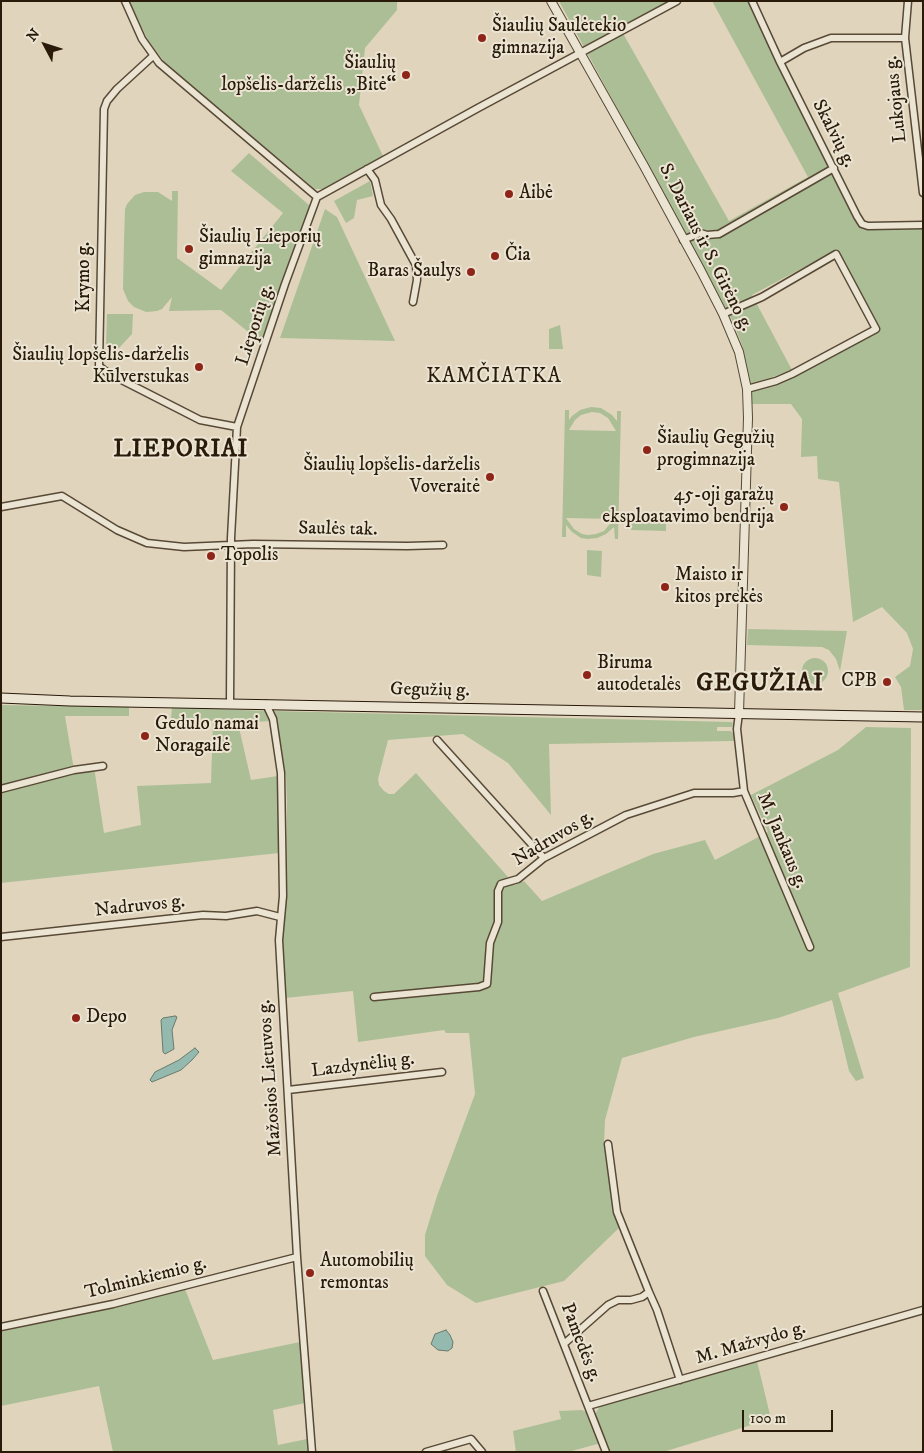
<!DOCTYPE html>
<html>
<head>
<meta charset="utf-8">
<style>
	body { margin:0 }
	#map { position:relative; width:924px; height:1453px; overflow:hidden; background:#e0d5bc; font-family:"IM FELL DW Pica",serif }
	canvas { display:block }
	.frame { position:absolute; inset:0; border:2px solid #2a1a0a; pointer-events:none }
	.north { position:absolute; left:20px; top:20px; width:50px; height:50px; -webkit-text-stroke:4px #ebe4d3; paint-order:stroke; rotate:310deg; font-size:14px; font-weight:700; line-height:20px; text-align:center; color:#2a1a0a }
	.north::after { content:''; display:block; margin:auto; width:18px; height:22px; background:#2a1a0a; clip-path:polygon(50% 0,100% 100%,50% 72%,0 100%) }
	.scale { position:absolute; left:742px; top:1410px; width:91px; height:22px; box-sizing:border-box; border:2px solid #2a1a0a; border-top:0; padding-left:6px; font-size:15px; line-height:18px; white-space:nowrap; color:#2a1a0a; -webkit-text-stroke:4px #ebe4d3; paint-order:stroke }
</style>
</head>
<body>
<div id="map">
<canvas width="924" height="1453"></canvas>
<div class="frame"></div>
<div class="north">N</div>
<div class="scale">100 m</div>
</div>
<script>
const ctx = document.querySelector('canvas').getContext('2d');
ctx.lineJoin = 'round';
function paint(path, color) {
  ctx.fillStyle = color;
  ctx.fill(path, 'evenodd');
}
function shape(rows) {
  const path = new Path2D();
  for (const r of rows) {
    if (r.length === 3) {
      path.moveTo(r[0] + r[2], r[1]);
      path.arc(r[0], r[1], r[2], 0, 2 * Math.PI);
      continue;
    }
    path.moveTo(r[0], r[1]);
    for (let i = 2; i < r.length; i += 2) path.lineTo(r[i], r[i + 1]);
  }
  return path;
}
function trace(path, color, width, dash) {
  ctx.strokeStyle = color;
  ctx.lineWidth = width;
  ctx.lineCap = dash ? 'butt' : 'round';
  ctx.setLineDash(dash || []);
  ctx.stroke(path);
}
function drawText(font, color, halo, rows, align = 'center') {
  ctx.font = font + ' "IM FELL DW Pica",serif';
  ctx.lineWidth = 4;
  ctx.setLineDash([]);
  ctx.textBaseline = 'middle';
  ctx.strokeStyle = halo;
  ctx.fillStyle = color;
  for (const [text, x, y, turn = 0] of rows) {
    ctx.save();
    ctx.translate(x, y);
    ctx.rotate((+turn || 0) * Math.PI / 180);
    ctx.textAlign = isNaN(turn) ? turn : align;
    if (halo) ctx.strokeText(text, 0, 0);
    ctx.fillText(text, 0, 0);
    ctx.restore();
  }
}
paint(shape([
	[129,1,397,1,397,10,365,48,359,105,383,156,323,189,315,189,168,67,148,40],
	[559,1,669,1,620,28,729,221,808,177,712,1,748,1,860,224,923,228,923,710,904,710,901,687,895,677,910,666,913,649,907,633,882,607,853,622,839,482,818,479,817,456,801,457,802,419,791,404,752,404,751,391,780,383,880,330,836,250,752,295,792,370,751,385,742,345,732,320],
	[249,153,310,206,262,343,221,310,169,311,172,297,162,309,157,311,146,312,134,307,128,301,123,289,124,240,125,209,127,204,135,195,144,192,158,192,172,201,172,191,178,191,177,258,221,290,283,213,231,171],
	[370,181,373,196,357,200,354,218,346,223,334,201],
	[325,209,337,217,395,341,280,338],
	[107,314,133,314,132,334,119,348,106,347],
	[560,325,563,349,549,349,549,329],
	[591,407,601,408,612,415,617,421,617,411,621,411,618,539,615,539,614,527,606,534,597,538,588,539,581,538,572,532,566,525,566,537,562,537,565,410,569,410,569,420,572,416,580,410],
	[592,412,600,413,608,418,616,431,569,430,575,420,581,415],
	[566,518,614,519,604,531,596,534,588,535,582,534,574,529],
	[631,513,666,514,666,531,631,530],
	[587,550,602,551,601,577,587,575],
	[748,629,847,631,840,671,836,659,829,650,822,647,747,645],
	[815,671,13],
	[1,705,129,707,129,716,65,716,74,770,94,767,104,833,141,825,137,786,211,783,213,721,171,719,172,707,265,711,271,721,238,723,251,780,278,776,279,853,1,883],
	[275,711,731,722,733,723,732,727,717,727,717,731,731,731,735,736,734,741,549,744,551,815,508,763,463,734,388,740,378,779,379,785,384,791,389,794,394,794,416,773,515,885,524,881,542,901,653,854,705,840,715,860,768,832,751,795,838,750,866,727,911,728,910,967,838,993,864,1078,856,1081,849,1071,832,1000,778,1018,694,1037,622,1058,605,1120,604,1143,620,1227,564,1281,476,1303,447,1285,425,1256,425,1235,437,1196,475,1094,469,1033,446,1033,444,1030,358,1042,353,991,285,998,281,947,286,898,287,803,286,777],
	[185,1289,213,1360,300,1342,305,1403,273,1410,278,1445,307,1439,308,1452,113,1452,99,1386,1,1406,1,1332,93,1312],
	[757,1361,771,1419,663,1452,611,1452,595,1414,600,1406],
	[582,1410,586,1412,589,1416,601,1443,568,1452,516,1452,513,1431,561,1419,559,1411]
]), '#acbe96');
const water = shape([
	[175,1016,177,1017,172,1030,174,1049,165,1054,163,1052,161,1020,163,1018,175,1016],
	[195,1048,199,1052,192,1060,181,1070,152,1082,150,1080,155,1072,179,1060,195,1048],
	[446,1330,450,1335,453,1342,452,1348,448,1351,438,1350,431,1344,435,1334,446,1330]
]);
paint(water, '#94b9ae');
trace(water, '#6a796c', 1);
const minor = shape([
	[125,1,142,39,159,63,317,197],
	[752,1,780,62,857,216,862,224,868,226,923,225],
	[908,1,905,38,923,193],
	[153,56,117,89,107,101,104,109,99,366,108,373,200,420,237,427],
	[780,62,804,48,831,38,905,38],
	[367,169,375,180,381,205,391,219,416,265,417,280,413,302],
	[683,240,700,233,707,235,719,234,834,168],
	[723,314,762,297,836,254,876,329,792,374,776,381,747,389],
	[1,507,62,496,117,530,147,543,184,547,253,544,407,546,443,545],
	[230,703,231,538,237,427,285,284,317,197,478,108,677,1],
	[266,704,273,719,281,773,283,896,279,940,297,1257,312,1452],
	[739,713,737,729,744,791,810,947],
	[437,740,544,858],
	[1,789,74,770,103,766],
	[1,937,203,915,226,916,257,911,280,917],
	[374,997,479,987,487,984,490,943,498,922,498,891,501,884,518,879,544,858,626,815,694,793,733,793,744,791],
	[288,1090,442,1072],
	[543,1291,606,1452],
	[649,1292,657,1310,680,1380],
	[1,1327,113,1304,297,1257],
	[565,1343,608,1305,618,1300,631,1300,642,1297,649,1292,617,1212,608,1144],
	[588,1406,923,1310],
	[426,1452,471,1439,482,1452]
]);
const tertiary = shape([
	[551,1,644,166,701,271,723,314,739,352,747,389,748,418,739,713]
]);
const secondary = shape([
	[1,698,70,701,923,717]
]);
trace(minor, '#584936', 9);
trace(tertiary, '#584936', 10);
trace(secondary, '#2a1a0a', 11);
trace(minor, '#ebe4d3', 6);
trace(tertiary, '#ebe4d3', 8);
trace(secondary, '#ebe4d3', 9);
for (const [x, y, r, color] of [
	[482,38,5,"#8f2418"],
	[406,75,5,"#8f2418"],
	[509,194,5,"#8f2418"],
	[189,249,5,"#8f2418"],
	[495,256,5,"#8f2418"],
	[471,272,5,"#8f2418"],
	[199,367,5,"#8f2418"],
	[647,450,5,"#8f2418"],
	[490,477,5,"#8f2418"],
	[784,507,5,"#8f2418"],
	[211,556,5,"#8f2418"],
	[665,587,5,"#8f2418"],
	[587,675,5,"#8f2418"],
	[887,682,5,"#8f2418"],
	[145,736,5,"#8f2418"],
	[76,1018,5,"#8f2418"],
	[310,1273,5,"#8f2418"]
]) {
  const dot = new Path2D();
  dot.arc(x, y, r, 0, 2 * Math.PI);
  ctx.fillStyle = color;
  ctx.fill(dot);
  trace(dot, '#ebe4d3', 2);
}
drawText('19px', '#2a1a0a', '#ebe4d3', [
	["Šiaulių Saulėtekio",492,27],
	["gimnazija",492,49],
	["Šiaulių",396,64,"right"],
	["lopšelis-darželis „Bitė“",396,86,"right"],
	["Aibė",519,194],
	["Šiaulių Lieporių",199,238],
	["gimnazija",199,260],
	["Čia",505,256],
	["Baras Šaulys",461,272,"right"],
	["Šiaulių lopšelis-darželis",189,356,"right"],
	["Kūlverstukas",189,378,"right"],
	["Šiaulių Gegužių",657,439],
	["progimnazija",657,461],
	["Šiaulių lopšelis-darželis",480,466,"right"],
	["Voveraitė",480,488,"right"],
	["45-oji garažų",774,496,"right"],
	["eksploatavimo bendrija",774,518,"right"],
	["Topolis",221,556],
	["Maisto ir",675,576],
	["kitos prekės",675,598],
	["Biruma",597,664],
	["autodetalės",597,686],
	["CPB",877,682,"right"],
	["Gedulo namai",155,725],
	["Noragailė",155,747],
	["Depo",86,1018],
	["Automobilių",320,1262],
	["remontas",320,1284]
], 'left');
drawText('19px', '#2a1a0a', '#ebe4d3', [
	["Lukojaus g.",897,99,-96],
	["Skalvių g.",833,134,63],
	["S. Dariaus ir S. Girėno g.",705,248,63],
	["Krymo g.",85,277,-90],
	["Lieporių g.",256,325,-72],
	["Saulės tak.",338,530,1],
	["Gegužių g.",430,691,1],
	["Nadruvos g.",554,839,-31],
	["M. Jankaus g.",781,841,67],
	["Nadruvos g.",140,907,-6],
	["Lazdynėlių g.",363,1066,-7],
	["Mažosios Lietuvos g.",271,1078,-94],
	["Tolminkiemio g.",146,1279,-14],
	["Pamedės g.",580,1343,69],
	["M. Mažvydo g.",751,1344,-16]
]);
ctx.letterSpacing = '1px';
drawText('21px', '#2a1a0a', '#ebe4d3', [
	["KAMČIATKA",494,378]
]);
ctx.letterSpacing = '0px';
ctx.letterSpacing = '1px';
drawText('bold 24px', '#2a1a0a', '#ebe4d3', [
	["LIEPORIAI",181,451],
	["GEGUŽIAI",760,685]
]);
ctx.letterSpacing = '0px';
</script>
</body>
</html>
